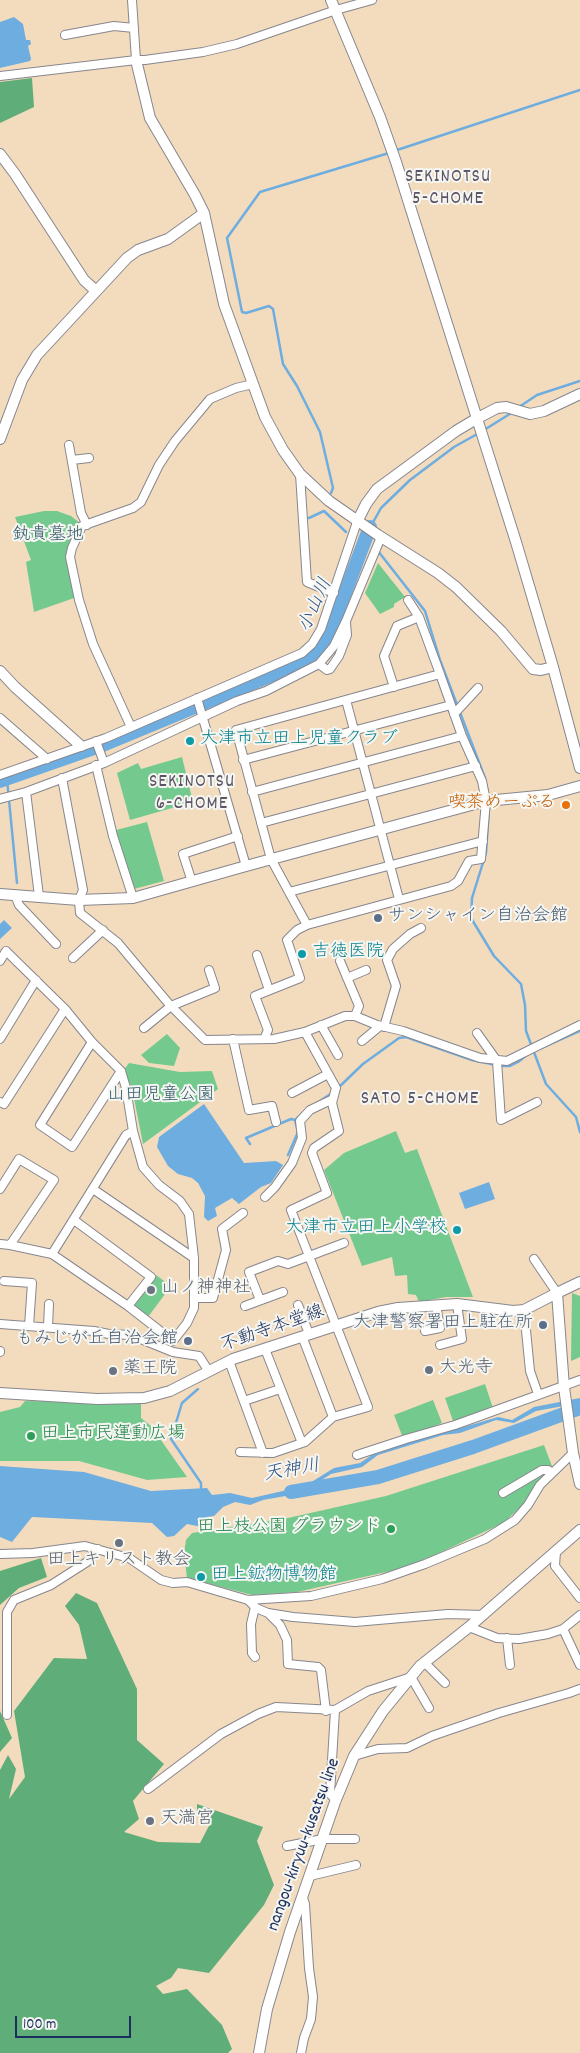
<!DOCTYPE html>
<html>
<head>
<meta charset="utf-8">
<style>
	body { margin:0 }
	#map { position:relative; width:580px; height:2053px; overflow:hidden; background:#f3dcbd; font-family:Dekko,sans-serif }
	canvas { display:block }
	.scale { position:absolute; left:15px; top:2016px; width:116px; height:22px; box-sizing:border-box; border:2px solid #1b2f5e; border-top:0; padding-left:6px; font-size:15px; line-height:18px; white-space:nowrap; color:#1b2f5e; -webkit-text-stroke:4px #f6f6f2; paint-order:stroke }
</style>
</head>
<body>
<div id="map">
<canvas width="580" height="2053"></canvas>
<div class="scale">100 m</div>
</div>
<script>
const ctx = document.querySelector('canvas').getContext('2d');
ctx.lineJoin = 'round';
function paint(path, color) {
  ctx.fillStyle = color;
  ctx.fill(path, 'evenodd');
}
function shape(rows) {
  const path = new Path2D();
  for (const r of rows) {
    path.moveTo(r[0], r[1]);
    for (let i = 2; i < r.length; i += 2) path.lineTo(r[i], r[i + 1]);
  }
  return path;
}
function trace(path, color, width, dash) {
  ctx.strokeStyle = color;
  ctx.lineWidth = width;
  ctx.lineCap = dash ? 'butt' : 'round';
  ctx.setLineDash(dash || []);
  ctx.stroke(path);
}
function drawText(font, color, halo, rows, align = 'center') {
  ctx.font = font + ' Dekko,"Klee One",sans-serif';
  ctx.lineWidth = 4;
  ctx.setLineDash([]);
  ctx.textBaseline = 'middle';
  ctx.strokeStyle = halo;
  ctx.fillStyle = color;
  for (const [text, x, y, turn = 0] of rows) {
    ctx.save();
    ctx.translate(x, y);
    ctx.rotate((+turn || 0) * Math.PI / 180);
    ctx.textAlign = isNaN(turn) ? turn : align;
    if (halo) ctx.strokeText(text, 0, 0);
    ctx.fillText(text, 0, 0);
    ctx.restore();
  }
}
paint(shape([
	[44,511,57,511,71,516,80,523,75,525,72,531,76,537,69,555,77,597,34,612,26,562,31,560,15,517],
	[378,563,405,597,394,604,394,607,380,614,365,593],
	[182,757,193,802,130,820,117,773,138,763,141,769],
	[147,822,164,881,134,889,116,830],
	[167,1034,180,1048,174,1066,149,1063,141,1055],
	[129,1063,180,1072,212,1071,218,1089,143,1144,132,1088,123,1071],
	[396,1131,405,1153,417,1149,473,1297,446,1297,419,1302,416,1295,408,1294,407,1275,395,1276,392,1257,362,1266,324,1170,344,1153],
	[156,1275,171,1286,148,1317,133,1306],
	[572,1293,580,1296,580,1357,571,1361],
	[485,1384,493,1408,453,1421,445,1398],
	[433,1400,442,1423,403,1438,394,1415],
	[25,1401,141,1403,141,1418,151,1426,187,1477,147,1480,79,1461,0,1461,0,1412,20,1407],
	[544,1445,552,1466,536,1483,524,1504,503,1523,433,1556,395,1570,297,1592,252,1595,187,1578,184,1553,186,1540,192,1533,288,1518,386,1496]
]), '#74ca8e');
paint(shape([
	[32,78,34,107,0,123,0,82],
	[41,1558,47,1577,19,1588,0,1605,0,1571],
	[76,1593,97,1603,137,1689,137,1740,164,1764,133,1801,139,1819,124,1832,158,1842,200,1843,210,1824,197,1814,197,1804,263,1827,257,1841,274,1885,264,1905,209,1973,178,1968,171,1978,156,1986,163,1994,187,1989,222,2025,232,2049,228,2053,0,2053,0,1770,8,1755,16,1769,9,1799,25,1777,14,1711,54,1658,87,1659,79,1625,65,1606],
	[0,1711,12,1738,0,1752]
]), '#5fae79');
paint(shape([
	[14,17,23,24,26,40,30,40,31,44,28,46,31,59,30,61,0,68,0,22],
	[4,920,12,928,0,939,0,924],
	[204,1104,244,1163,276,1161,283,1165,271,1183,261,1187,239,1204,232,1198,215,1208,217,1216,208,1221,204,1217,205,1196,198,1183,192,1178,178,1174,168,1166,157,1147,159,1137],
	[489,1182,495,1199,465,1209,459,1193],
	[580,1398,580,1403,536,1411,514,1423,496,1420,460,1433,443,1435,378,1455,362,1467,331,1474,306,1490,291,1495,263,1500,250,1505,235,1502,223,1507,214,1516,207,1517,202,1527,187,1524,174,1536,167,1537,152,1523,32,1517,12,1542,0,1537,0,1466,84,1472,151,1491,207,1488,212,1495,230,1493,252,1498,305,1486,334,1468,360,1463,372,1455,428,1434,464,1427,498,1417,512,1420,534,1407],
	[248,1567,276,1567,276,1581,248,1581]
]), '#6eade0');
trace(shape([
	[394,151,580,90],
	[519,407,537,395,580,381],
	[484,430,513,412],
	[331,493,333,488,320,432,297,386,283,364,273,309,269,306,246,313,242,312,227,238,260,192,389,153],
	[309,518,324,511,346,532],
	[371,526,381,508,410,480,454,447,479,433],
	[378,551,425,611,440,660,485,778],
	[7,779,17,883],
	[486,784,489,798],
	[489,808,486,853,472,898,471,918,494,956,521,984,525,1005,526,1031,546,1084,576,1117,580,1132],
	[541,1048,580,1031],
	[338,1088,363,1064,399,1038,406,1037,472,1060,501,1066,510,1066,518,1062,527,1055],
	[320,1101,332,1093],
	[250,1144,246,1138,291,1119,295,1120],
	[288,1155,298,1132,295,1120,305,1111],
	[198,1389,182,1403,171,1439,201,1483,201,1489]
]), '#6eade0', 2.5);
trace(shape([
	[0,781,100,746,301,663,318,650,330,632,370,527],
	[291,1492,378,1477,473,1447,580,1408]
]), '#6eade0', 14);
const street = shape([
	[132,0,136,60],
	[65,35,114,26,134,28],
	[0,76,136,60,145,60,203,52,237,44,336,10,372,0],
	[69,445,81,513,87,525],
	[72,460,89,458],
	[300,474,307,582,334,593],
	[408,600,419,617],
	[319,664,327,670,330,669,339,656,347,635,346,623],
	[440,674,462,736,482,781,486,801,481,859,469,861,458,881,451,886,307,925,271,859,236,730,440,674],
	[394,687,384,656,397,626,419,617,440,674],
	[197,698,246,866],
	[346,700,399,899],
	[454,714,478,688],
	[0,718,47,759],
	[131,727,93,644,79,600,70,557,72,548,82,526,133,508,141,502,159,465,175,441,210,399,236,388,253,384],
	[96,741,104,763],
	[243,760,451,705],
	[96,765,113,836,133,898],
	[0,775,106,738,302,653,312,644,321,629,357,522],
	[62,778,83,890,79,900,80,913,118,943,169,1004,205,1040,274,1039,305,1032,345,1016,355,1016,377,1025,403,1031,480,1058,507,1061,580,1025],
	[252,792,462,736],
	[0,799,26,792],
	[261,823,476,766],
	[192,882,183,854,238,836],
	[289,892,483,841],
	[15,895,19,905,56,944],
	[39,896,26,792,104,763,237,701,266,691,319,664,334,646,346,621,381,537],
	[257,955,269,990],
	[73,958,103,930],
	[0,961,6,951,65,1009,92,1042,121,1071,126,1088,133,1131,143,1167,159,1185,180,1201,189,1214,194,1258,194,1308,187,1323,173,1341,128,1306,52,1254,10,1245,0,1244],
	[340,961,359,1006,355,1016],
	[347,978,366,970],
	[321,1025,338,1055],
	[384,1027,396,986,387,960,393,949,410,934,421,928],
	[144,1028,171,1006,215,988,209,970],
	[477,1033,497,1061,501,1120,537,1102],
	[0,1039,36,980],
	[233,1039,249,1110,272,1106,276,1122],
	[264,1039,268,1030,255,996,300,978,287,940,297,930,307,925],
	[362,1041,380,1026],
	[92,1042,40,1125,72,1147,121,1071],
	[292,1093,328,1074],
	[0,1102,4,1104,65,1009],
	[0,1189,19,1159,54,1180,10,1245],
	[93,1189,194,1258],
	[265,1197,275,1187,292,1163,302,1138,300,1121,310,1110,333,1099],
	[74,1220,151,1277,128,1306],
	[52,1254,126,1135,133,1131],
	[534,1259,557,1293],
	[4,1281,32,1283,29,1326],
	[195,1298,213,1298,226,1250,222,1229,243,1213],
	[260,1300,249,1272,278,1261,288,1264,344,1243],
	[298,1305,309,1334],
	[245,1306,283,1292],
	[524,1310,530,1371,538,1394],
	[0,1324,94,1331,109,1334,131,1335,173,1352,199,1356,208,1370],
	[48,1327,49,1304],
	[425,1331,440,1328,436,1305],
	[302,1336,333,1417],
	[440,1345,462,1339,457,1304],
	[265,1349,302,1443],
	[0,1352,0,1351],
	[229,1361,263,1453],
	[244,1401,280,1389],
	[240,1452,273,1453,305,1442,333,1417,368,1407,291,1210,327,1193,312,1153,314,1148,339,1131,332,1103,336,1088,305,1032],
	[357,1455,406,1439,455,1425,580,1380],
	[503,1493,542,1470,548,1470,552,1473],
	[556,1551,555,1566,580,1598],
	[0,1554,33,1553,85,1546,129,1558,161,1580,173,1583,187,1582,248,1600,311,1596,382,1579,425,1564,485,1539,515,1520,528,1505,540,1485,573,1453],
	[248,1600,256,1608,268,1613,293,1617,355,1622,448,1614,484,1615],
	[268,1613,280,1625,287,1640,288,1664,318,1667,321,1670,326,1711],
	[469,1627,497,1638,519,1639,548,1634,563,1629,580,1615],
	[563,1629,580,1665],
	[507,1638,510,1665],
	[255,1657,252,1653,251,1624,255,1607],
	[425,1663,445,1683],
	[335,1710,330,1794,336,1800],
	[7,1715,7,1612,14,1600,51,1585,87,1562,98,1549],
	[354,1756,378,1749,407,1748,432,1736,499,1713,569,1693,580,1689],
	[148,1789,221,1734,258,1714,276,1707,335,1710,368,1691,411,1677,429,1708],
	[287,1846,323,1839,355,1839],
	[310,1876,356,1865],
	[301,2053,304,2038,311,2019,313,1997,309,1968,305,1904,303,1898]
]);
const secondary = shape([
	[331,0,380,117,396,162,516,542,553,667,580,768],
	[136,60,150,118,195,195,204,213,224,304,265,417,283,450,300,474,329,501,378,535,438,573,456,587,501,631,533,669,541,670,553,667],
	[0,154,15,174,84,280,96,291],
	[0,439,22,380,37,355,127,258,138,250,168,239,204,213],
	[357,522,366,504,377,489,456,431,476,419,497,408,506,407,530,414,544,411,580,394],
	[0,671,15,687,81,746],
	[0,894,79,900,133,898,246,866,486,801,548,795,580,786],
	[580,1282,557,1293,564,1387,573,1453,580,1484],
	[0,1393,97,1399,144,1398,170,1391,233,1359,378,1312,398,1308,457,1304,513,1311,524,1310,557,1293],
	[259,2053,267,2009,290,1932,335,1802,354,1756,383,1711,420,1666,469,1627,580,1530]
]);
trace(street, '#87868e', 10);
trace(secondary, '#87868e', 12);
trace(street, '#fff', 8);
trace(secondary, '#fff', 10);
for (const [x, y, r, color] of [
	[190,741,5,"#0f9aa8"],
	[566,805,5,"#e8710a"],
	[378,918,5,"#5c6f8a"],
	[302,954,5,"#0f9aa8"],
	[457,1230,5,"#0f9aa8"],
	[151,1290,5,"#6b7280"],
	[543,1325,5,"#5c6f8a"],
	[188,1341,5,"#5c6f8a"],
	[429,1370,5,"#6b7280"],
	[113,1371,5,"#6b7280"],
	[31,1436,5,"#2e9e5b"],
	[391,1529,5,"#2e9e5b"],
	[119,1543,5,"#6b7280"],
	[201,1577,5,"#0f9aa8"],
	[150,1821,5,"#6b7280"]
]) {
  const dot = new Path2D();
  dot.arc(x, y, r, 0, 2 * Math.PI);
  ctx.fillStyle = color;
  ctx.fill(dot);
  trace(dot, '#f6f6f2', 2);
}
drawText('18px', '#365e6c', '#f6f6f2', [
	["釻貴墓地",48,537],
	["山田児童公園",161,1097]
]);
drawText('18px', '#0d838f', '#f6f6f2', [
	["大津市立田上児童クラブ",200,741],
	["吉徳医院",312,954],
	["大津市立田上小学校",447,1230,"right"],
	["田上鉱物博物館",211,1577]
], 'left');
drawText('18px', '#c56008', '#f6f6f2', [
	["喫茶めーぷる",556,805]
], 'right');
drawText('18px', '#4e5e75', '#f6f6f2', [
	["サンシャイン自治会館",388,918,"left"],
	["大津警察署田上駐在所",533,1325],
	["もみじが丘自治会館",178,1341]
], 'right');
drawText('18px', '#5b616d', '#f6f6f2', [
	["山ノ神神社",161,1290],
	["大光寺",439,1370],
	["薬王院",123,1371],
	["田上キリスト教会",119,1562,"center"],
	["天満宮",160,1821]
], 'left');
drawText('18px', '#1b2f5e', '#f6f6f2', [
	["不動寺本堂線",273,1330,-19],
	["nangou-kiryuu-kusatsu line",305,1845,-70]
]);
drawText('18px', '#27864d', '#f6f6f2', [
	["田上市民運動広場",41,1436],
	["田上枝公園 グラウンド",381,1529,"right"]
], 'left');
ctx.letterSpacing = '1px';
drawText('19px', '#5a5464', '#f6f6f2', [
	["SEKINOTSU",448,178],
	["5-CHOME",448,200],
	["SEKINOTSU",192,783],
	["6-CHOME",192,805],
	["SATO 5-CHOME",420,1100]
]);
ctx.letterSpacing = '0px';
drawText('italic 19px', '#345585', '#f6f6f2', [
	["小山川",317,606,-66],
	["天神川",292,1472,-10]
]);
</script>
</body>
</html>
